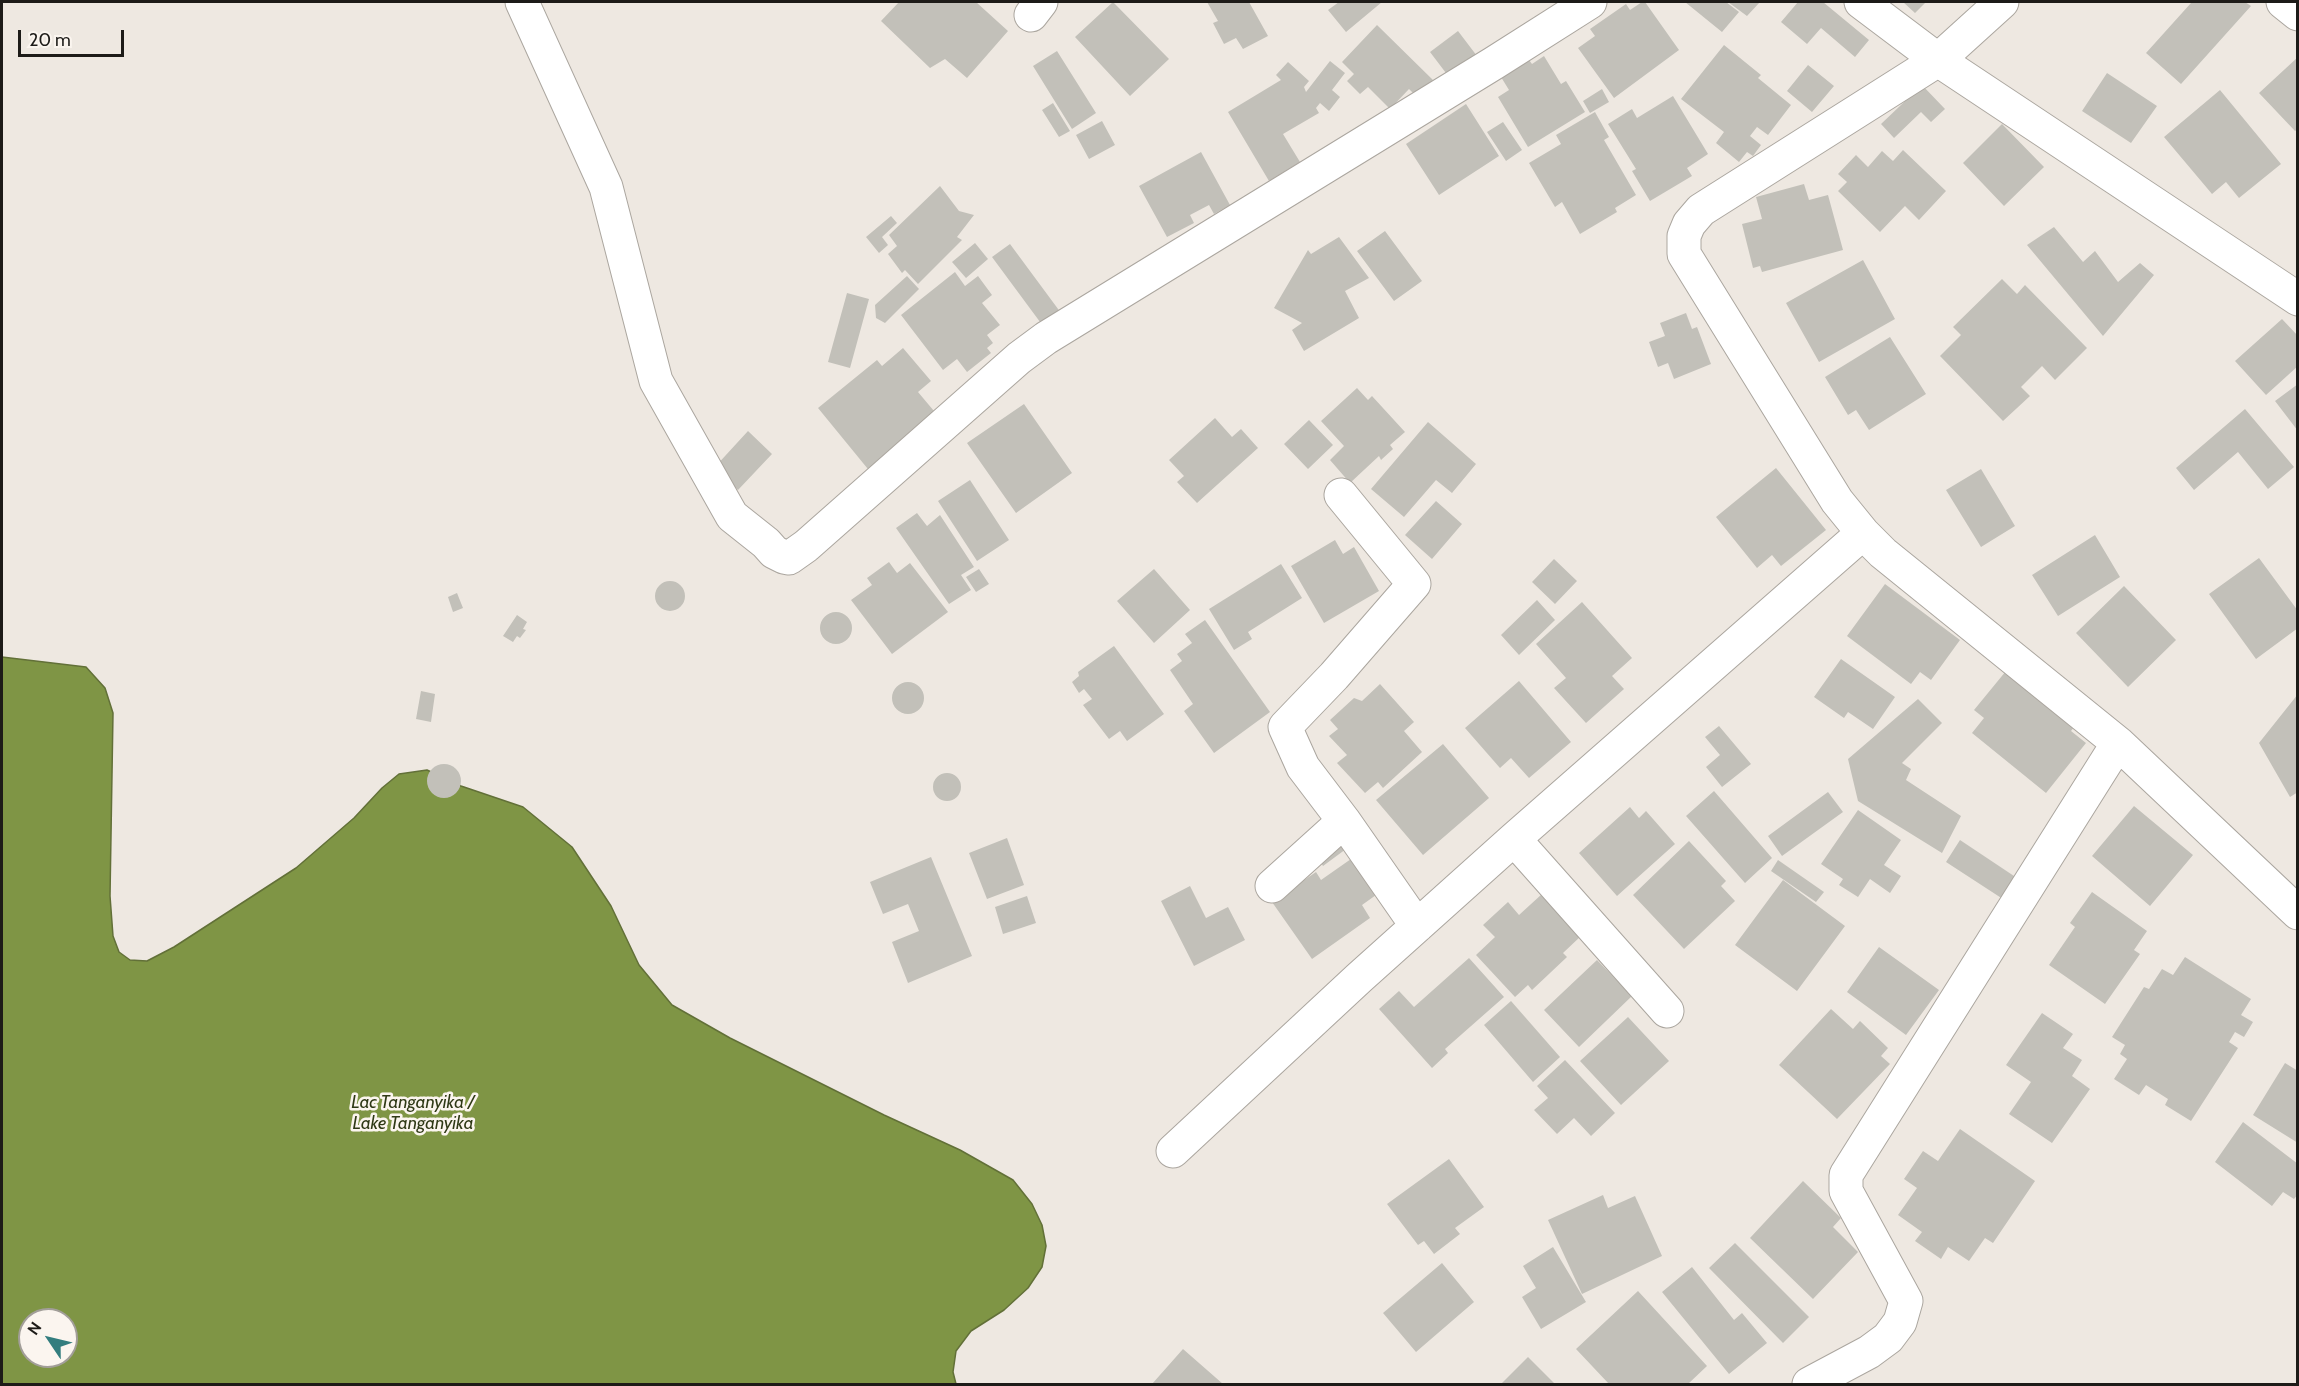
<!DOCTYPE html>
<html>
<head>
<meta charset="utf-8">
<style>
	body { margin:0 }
	#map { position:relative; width:2299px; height:1386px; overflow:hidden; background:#eee8e1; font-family:Cabin,sans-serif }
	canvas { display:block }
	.frame { position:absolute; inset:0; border:3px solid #1d1b18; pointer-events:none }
	.north { position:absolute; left:18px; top:1308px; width:60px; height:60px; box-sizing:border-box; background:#fbf5ef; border:2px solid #a29e99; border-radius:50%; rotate:305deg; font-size:16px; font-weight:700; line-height:24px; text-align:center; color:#1d1b18 }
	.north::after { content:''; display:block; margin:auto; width:21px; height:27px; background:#337d7e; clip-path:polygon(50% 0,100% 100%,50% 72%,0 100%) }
	.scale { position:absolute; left:18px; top:30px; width:106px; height:27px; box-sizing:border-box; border:3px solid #1d1b18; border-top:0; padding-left:8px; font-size:18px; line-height:21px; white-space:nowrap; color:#1d1b18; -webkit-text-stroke:4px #fbf5ef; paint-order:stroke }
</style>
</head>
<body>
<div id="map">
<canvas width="2299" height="1386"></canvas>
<div class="frame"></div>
<div class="north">N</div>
<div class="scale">20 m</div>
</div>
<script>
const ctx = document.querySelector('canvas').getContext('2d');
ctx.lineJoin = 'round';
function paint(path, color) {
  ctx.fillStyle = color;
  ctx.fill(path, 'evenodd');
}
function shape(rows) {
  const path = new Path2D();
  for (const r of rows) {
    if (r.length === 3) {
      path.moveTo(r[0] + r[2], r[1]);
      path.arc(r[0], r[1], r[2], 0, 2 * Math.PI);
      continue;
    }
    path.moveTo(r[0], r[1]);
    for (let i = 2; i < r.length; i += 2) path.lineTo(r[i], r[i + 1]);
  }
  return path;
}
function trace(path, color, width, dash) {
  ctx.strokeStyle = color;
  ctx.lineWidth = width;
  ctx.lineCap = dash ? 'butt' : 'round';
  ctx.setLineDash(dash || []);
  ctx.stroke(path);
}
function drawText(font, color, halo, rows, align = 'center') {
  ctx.font = font + ' Cabin,sans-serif';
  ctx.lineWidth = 5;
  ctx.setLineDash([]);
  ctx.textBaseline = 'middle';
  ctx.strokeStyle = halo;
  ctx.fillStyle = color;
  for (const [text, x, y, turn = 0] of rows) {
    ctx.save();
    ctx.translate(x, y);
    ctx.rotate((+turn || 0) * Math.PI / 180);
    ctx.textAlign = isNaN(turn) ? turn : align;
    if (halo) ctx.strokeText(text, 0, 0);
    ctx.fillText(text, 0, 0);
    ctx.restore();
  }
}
const water = shape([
	[2,657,86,667,105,688,113,713,110,896,113,936,119,952,130,960,147,961,174,947,296,868,354,818,382,788,399,774,427,770,461,786,523,807,572,847,611,906,639,965,672,1005,730,1038,884,1115,960,1150,1013,1180,1032,1204,1042,1225,1046,1246,1042,1267,1028,1288,1004,1310,971,1331,956,1351,953,1372,956,1384,2,1384,2,657],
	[30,1320,66,1320,66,1356,30,1356,30,1320]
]);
paint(water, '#7f9545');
trace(water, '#627038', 1.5);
paint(shape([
	[899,2,976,2,1008,31,967,78,945,59,930,68,881,21],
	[1113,2,1169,59,1130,96,1075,37],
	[1207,2,1249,2,1268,36,1243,49,1236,38,1224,44,1213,23,1218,21],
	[1339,2,1382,2,1346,32,1328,10],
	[1642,2,1645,2,1679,50,1614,98,1578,48,1595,36,1590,29,1626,4,1630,10],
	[1685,2,1726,2,1739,12,1722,32],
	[1728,2,1760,2,1747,16],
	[1798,2,1823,2,1869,40,1855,57,1821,28,1807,44,1781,22],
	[1903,2,1926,2,1915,13],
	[2190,2,2245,2,2251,6,2181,84,2146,53,2191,3],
	[1377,25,1433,80,1417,97,1409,89,1390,109,1368,87,1360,94,1347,81,1354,74,1342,62],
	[1458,31,1477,56,1449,77,1430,52],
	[1724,45,1761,75,1758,78,1791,105,1768,135,1757,127,1750,136,1761,145,1753,156,1747,152,1739,162,1716,143,1724,132,1681,99],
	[1057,51,1096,113,1072,129,1033,66],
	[1544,56,1561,84,1566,81,1585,112,1528,147,1498,97,1509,90,1501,77,1529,60,1532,64],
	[2298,57,2298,129,2295,131,2259,93],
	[1330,61,1345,73,1332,90,1340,97,1329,111,1320,103,1316,108,1319,113,1283,134,1300,162,1269,181,1228,112,1281,80,1276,75,1288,62,1309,81,1304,87,1306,92],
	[1808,65,1834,86,1812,112,1787,91],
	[2107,73,2157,106,2131,143,2082,111],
	[1922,85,1945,109,1931,122,1921,112,1894,138,1881,124],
	[1602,89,1609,102,1590,113,1583,101],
	[2220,90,2281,164,2239,198,2226,182,2212,194,2164,137],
	[1673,96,1708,154,1687,168,1692,176,1650,201,1632,171,1636,169,1608,124,1632,109,1637,118],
	[1053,103,1070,131,1059,137,1042,110],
	[1466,104,1499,156,1439,195,1406,144],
	[1595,112,1609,137,1604,140,1636,195,1615,208,1617,212,1580,234,1562,202,1555,207,1529,163,1561,144,1556,135],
	[1102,121,1115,145,1089,159,1076,135],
	[1503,122,1522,150,1506,161,1487,132],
	[2002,124,2044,167,2004,206,1963,163],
	[1903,150,1946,191,1919,220,1905,206,1880,232,1838,191,1847,182,1838,174,1856,155,1868,167,1882,151,1893,161],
	[1201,152,1230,205,1214,214,1209,205,1190,215,1194,223,1167,237,1139,186],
	[1804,184,1809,200,1828,195,1843,250,1762,272,1760,266,1753,268,1742,224,1762,219,1756,197],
	[940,186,959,211,974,215,957,237,962,240,918,284,905,270,902,273,888,254,897,246,889,235],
	[891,216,897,223,882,237,888,245,879,253,866,237],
	[2054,227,2083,262,2095,251,2118,282,2140,263,2154,275,2103,336,2027,245],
	[1385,231,1422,281,1394,301,1357,251],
	[1339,237,1369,278,1345,291,1359,318,1304,351,1292,330,1302,323,1274,308,1308,250,1311,254],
	[975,243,988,259,966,278,952,262],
	[1010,244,1061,313,1043,326,992,257],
	[1863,260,1895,319,1819,362,1786,303],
	[955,272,965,286,978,276,992,295,982,303,1000,325,987,335,993,343,987,348,991,353,967,372,957,359,943,370,901,315],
	[907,276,919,289,885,323,876,318,875,305],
	[2002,279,2017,294,2025,285,2087,348,2055,380,2042,366,2021,387,2030,396,2003,421,1940,356,1961,335,1953,327],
	[847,293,869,299,850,368,828,362],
	[1686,313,1692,329,1697,327,1711,364,1674,379,1668,363,1658,367,1649,342,1665,336,1660,323],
	[2282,319,2298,336,2298,366,2266,395,2235,361],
	[1890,337,1926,394,1869,430,1856,410,1848,415,1825,377],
	[903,348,931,381,918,392,939,417,872,474,818,408,877,360,882,366],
	[2298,384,2298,431,2275,401],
	[1357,388,1368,400,1372,396,1405,432,1390,445,1393,449,1381,460,1379,456,1350,483,1330,460,1344,446,1321,421],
	[1024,404,1072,473,1016,513,967,443],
	[2245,409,2294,467,2268,489,2238,452,2194,490,2176,468],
	[1215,418,1232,437,1241,429,1258,448,1197,503,1177,482,1184,476,1169,460],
	[1309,420,1333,445,1308,469,1284,444],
	[1428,422,1476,464,1452,493,1436,480,1404,517,1371,489],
	[748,431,772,454,738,490,714,468],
	[1776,468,1826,530,1781,566,1772,555,1757,568,1716,517],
	[1981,469,2015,526,1981,547,1946,490],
	[970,480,1009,540,977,561,938,501],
	[1436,501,1462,524,1432,559,1405,535],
	[917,513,927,526,940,515,974,567,961,575,971,590,949,604,896,528],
	[2095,535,2120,577,2058,616,2032,575],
	[1335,540,1343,554,1354,547,1379,591,1324,623,1291,566],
	[2259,558,2298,611,2298,628,2256,659,2209,594],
	[1554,559,1577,581,1555,604,1532,582],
	[889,562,897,573,910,563,948,612,892,654,851,600,872,585,867,578],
	[1281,564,1302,598,1248,632,1252,639,1234,650,1209,609],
	[979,569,989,584,976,592,966,577],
	[1154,569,1190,610,1154,643,1117,601],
	[670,596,15],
	[1885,584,1960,640,1931,680,1920,672,1911,684,1847,636],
	[2124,586,2176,640,2128,687,2076,633],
	[457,593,463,608,453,612,448,597],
	[1537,600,1555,620,1519,655,1501,635],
	[1582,602,1632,658,1612,676,1624,689,1586,723,1554,688,1566,678,1536,644],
	[836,628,16],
	[517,615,527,622,523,629,526,630,520,638,517,636,513,642,503,636],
	[1205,620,1270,712,1214,753,1184,711,1193,704,1170,670,1182,661,1177,654,1192,643,1185,634],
	[1114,646,1164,714,1127,741,1120,731,1109,739,1083,705,1092,699,1084,689,1079,693,1072,682,1079,676,1078,672],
	[1841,659,1895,697,1873,729,1848,712,1844,718,1814,697],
	[2006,671,2074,727,2071,731,2086,743,2046,793,1972,733,1984,718,1974,710],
	[1519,681,1571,742,1529,778,1511,758,1500,768,1465,728],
	[908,698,16],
	[1380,684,1414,722,1404,731,1422,752,1383,788,1378,782,1365,793,1337,763,1347,755,1329,736,1338,729,1330,720,1354,698,1362,701],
	[421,691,435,694,431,722,416,719],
	[2298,694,2298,792,2290,797,2259,743],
	[1918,699,1942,723,1902,763,1911,769,1906,780,1961,816,1942,853,1858,801,1848,759],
	[1719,726,1751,764,1722,787,1706,767,1720,755,1705,737],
	[1443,744,1489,798,1423,855,1376,800],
	[444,781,17],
	[947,787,14],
	[1714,791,1772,858,1745,883,1686,816],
	[1828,792,1843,812,1782,856,1768,836],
	[2134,806,2193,855,2150,906,2092,856],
	[1630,807,1639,818,1646,811,1675,844,1617,896,1579,853],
	[1858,810,1901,840,1884,865,1901,876,1890,893,1870,879,1858,897,1839,885,1843,879,1821,864],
	[1007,838,1024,885,987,899,969,853],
	[1338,839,1346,849,1323,866,1316,855],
	[1960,840,2023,882,2009,903,1946,862],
	[1689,841,1726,881,1721,886,1735,901,1684,949,1633,895],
	[931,857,972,956,908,983,892,942,919,931,908,904,883,914,870,882],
	[1351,859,1376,895,1362,905,1370,918,1312,959,1272,902,1316,872,1321,880],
	[1778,860,1824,892,1816,902,1771,871],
	[1783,880,1845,926,1797,991,1735,945],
	[1190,886,1206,918,1228,907,1245,940,1194,966,1161,901],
	[2092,892,2147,931,2134,950,2140,954,2105,1004,2049,965,2075,927,2070,923],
	[1542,894,1581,936,1563,953,1567,957,1532,990,1528,985,1515,997,1476,955,1495,937,1483,925,1508,902,1519,915],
	[1027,896,1036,923,1003,934,995,907],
	[1879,947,1939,990,1906,1035,1847,992],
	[2185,957,2251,999,2241,1015,2253,1022,2244,1037,2235,1032,2229,1042,2238,1048,2191,1121,2165,1105,2168,1099,2146,1085,2139,1095,2114,1079,2127,1059,2120,1054,2125,1045,2112,1037,2144,987,2149,989,2162,969,2173,975],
	[1469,958,1504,997,1445,1049,1448,1053,1432,1068,1379,1009,1399,991,1414,1007],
	[1597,960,1632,996,1579,1047,1544,1010],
	[1511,1001,1560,1057,1533,1082,1484,1025],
	[1831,1009,1853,1029,1860,1021,1888,1048,1881,1056,1890,1064,1837,1119,1779,1065],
	[2042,1013,2073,1034,2063,1048,2082,1060,2072,1076,2090,1089,2052,1143,2009,1114,2031,1082,2006,1065],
	[1628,1017,1669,1061,1621,1105,1580,1061],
	[1565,1060,1615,1113,1591,1136,1574,1118,1557,1134,1534,1110,1548,1098,1537,1086],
	[2285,1063,2298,1071,2298,1143,2253,1115],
	[2243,1122,2298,1164,2298,1194,2294,1199,2283,1192,2272,1206,2215,1162],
	[1960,1129,2035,1181,1993,1243,1985,1238,1969,1261,1948,1247,1941,1259,1915,1241,1922,1232,1898,1215,1917,1188,1904,1179,1923,1151,1938,1161],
	[1449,1159,1484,1207,1455,1228,1460,1234,1434,1254,1424,1241,1418,1245,1387,1204],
	[1803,1181,1841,1218,1833,1227,1858,1252,1813,1299,1750,1238],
	[1603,1195,1608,1208,1635,1196,1662,1256,1582,1294,1548,1220],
	[1735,1243,1809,1317,1783,1343,1709,1268],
	[1553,1247,1586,1302,1541,1329,1522,1297,1536,1288,1523,1266],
	[1442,1263,1474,1302,1416,1352,1383,1313],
	[1692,1267,1734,1320,1742,1313,1767,1343,1729,1374,1662,1292],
	[1638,1291,1707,1366,1688,1384,1609,1384,1576,1349],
	[1183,1349,1223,1384,1152,1384],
	[1528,1357,1555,1384,1501,1384]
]), '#c2c0b9');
const street = shape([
	[522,2,606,187,656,381,732,516,766,543,774,552,784,557,789,558,806,546,1019,358,1046,338,1494,63,1590,2],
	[1861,2,1938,60,2298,299],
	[2002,2,1938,60,1701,210,1689,224,1684,236,1684,254,1837,501,1863,533,1883,553,2118,743,2298,913],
	[2283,2,2298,14],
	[1031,15,1041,2],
	[1341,495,1414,584,1334,676,1285,727,1303,767,1344,821,1417,926],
	[1514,839,1667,1011],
	[1272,886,1344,821],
	[1173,1151,1359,978,1514,839,1863,533],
	[1809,1384,1869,1352,1888,1338,1900,1322,1906,1301,1846,1191,1846,1175,2118,743]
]);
trace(street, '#aba69f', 35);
trace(street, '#fff', 33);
drawText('italic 18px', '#2f3916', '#fbf5ef', [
	["Lac Tanganyika /",413,1103],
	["Lake Tanganyika",413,1124]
]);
</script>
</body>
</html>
